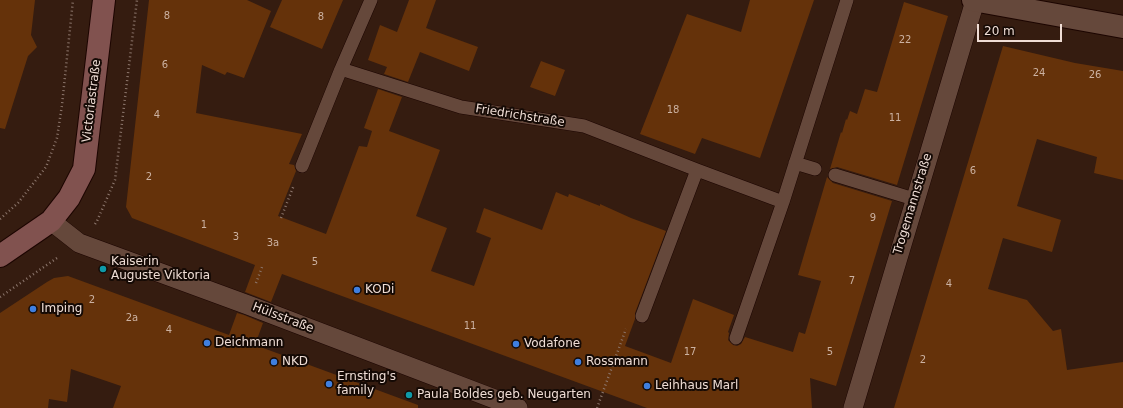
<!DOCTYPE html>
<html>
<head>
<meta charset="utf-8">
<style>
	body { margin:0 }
	#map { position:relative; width:1123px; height:408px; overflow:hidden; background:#351c10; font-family:"DejaVu Sans",sans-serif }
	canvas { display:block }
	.scale { position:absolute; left:977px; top:24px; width:85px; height:18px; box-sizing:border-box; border:2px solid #efddd5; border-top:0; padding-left:5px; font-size:12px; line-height:14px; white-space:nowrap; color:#efddd5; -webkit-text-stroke:3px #150a05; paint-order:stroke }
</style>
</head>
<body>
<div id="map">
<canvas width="1123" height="408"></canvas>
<div class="scale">20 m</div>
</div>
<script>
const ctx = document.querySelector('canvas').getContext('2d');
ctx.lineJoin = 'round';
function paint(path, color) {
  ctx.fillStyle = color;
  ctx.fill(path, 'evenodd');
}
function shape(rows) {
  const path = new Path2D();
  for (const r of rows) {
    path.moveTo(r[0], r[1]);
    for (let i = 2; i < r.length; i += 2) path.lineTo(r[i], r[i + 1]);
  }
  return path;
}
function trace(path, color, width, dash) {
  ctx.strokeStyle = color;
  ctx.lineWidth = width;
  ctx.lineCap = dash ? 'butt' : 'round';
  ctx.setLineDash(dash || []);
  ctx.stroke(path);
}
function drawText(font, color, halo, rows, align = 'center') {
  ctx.font = font + ' "DejaVu Sans",sans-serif';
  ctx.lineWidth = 4;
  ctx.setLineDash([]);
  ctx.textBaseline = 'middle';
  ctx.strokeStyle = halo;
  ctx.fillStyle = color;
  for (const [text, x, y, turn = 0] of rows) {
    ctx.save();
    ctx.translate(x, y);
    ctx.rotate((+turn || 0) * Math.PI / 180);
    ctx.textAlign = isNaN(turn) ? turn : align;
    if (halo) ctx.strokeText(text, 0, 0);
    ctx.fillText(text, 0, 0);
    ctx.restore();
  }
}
paint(shape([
	[0,0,35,0,31,35,37,47,28,56,5,129,0,128],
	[149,0,247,0,271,11,244,78,227,72,225,75,202,65,196,113,302,134,289,164,294,165,296,171,278,216,326,234,359,146,367,147,372,131,364,128,378,89,402,97,389,131,440,150,416,216,447,228,431,271,474,286,491,238,476,232,484,208,542,230,556,192,568,197,569,194,600,206,600,204,631,218,666,231,635,313,635,319,625,346,671,363,693,299,734,315,728,332,729,333,728,340,733,345,737,346,741,344,745,337,793,352,799,332,805,334,821,281,798,275,827,177,833,183,892,201,836,386,810,378,812,408,647,408,282,274,271,302,245,292,255,265,132,218,126,207],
	[282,0,343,0,322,49,270,27],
	[409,0,436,0,426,28,478,47,469,71,420,52,408,82,384,74,387,67,368,60,380,25,397,32],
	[750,0,814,0,760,158,702,138,695,154,640,134,687,14,741,32],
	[904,2,948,16,897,185,837,167,830,169,841,132,842,133,846,119,847,120,850,111,857,114,865,89,877,92],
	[1003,46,1075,63,1123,71,1123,180,1094,173,1097,157,1037,139,1017,206,1061,220,1052,252,1003,238,988,289,1027,300,1053,331,1061,329,1067,370,1123,362,1123,408,894,408],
	[541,61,565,70,555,96,530,87],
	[68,276,229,335,237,313,244,315,263,323,255,345,418,405,418,408,113,408,121,386,71,369,67,402,49,399,48,408,0,408,0,313,47,282,54,278]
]), '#65320a');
const service = shape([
	[341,69,461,107,584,126,697,170,783,202],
	[795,163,815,169],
	[302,166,341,69,371,0],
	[835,175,914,199],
	[642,316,697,170],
	[736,338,783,202,847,0]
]);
const pedestrian = shape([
	[51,221,79,243,248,305,518,408],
	[853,408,975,1]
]);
const minor = shape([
	[973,0,1123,27]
]);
const secondary = shape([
	[0,256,51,221,69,198,84,169,104,0]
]);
trace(service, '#1c0500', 14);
trace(pedestrian, '#1c0500', 20);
trace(minor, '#1c0500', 24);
trace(secondary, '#1c0500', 24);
trace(shape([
	[281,218,294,185],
	[0,219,18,203,46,167,57,138,62,105,73,0],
	[95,224,97,221,115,180,137,0],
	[256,283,262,267],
	[0,297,57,258],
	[597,408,626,329]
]), '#8d776d', 2.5, [1, 3]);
trace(service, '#65483b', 13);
trace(pedestrian, '#65483b', 19);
trace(minor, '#65483b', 22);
trace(secondary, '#81524f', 22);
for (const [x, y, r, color] of [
	[103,269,4,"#0f9aa8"],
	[357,290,4,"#3f7fe0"],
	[33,309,4,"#3f7fe0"],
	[207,343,4,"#3f7fe0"],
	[516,344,4,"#3f7fe0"],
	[274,362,4,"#3f7fe0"],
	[578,362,4,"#3f7fe0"],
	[329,384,4,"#3f7fe0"],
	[647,386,4,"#3f7fe0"],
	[409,395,4,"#0f9aa8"]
]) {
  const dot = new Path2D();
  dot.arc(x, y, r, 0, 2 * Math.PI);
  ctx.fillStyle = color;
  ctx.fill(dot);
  trace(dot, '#150a05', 1.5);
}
drawText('10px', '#ccb2a2', null, [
	["8",167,16],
	["8",321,17],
	["22",905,40],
	["6",165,65],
	["24",1039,73],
	["26",1095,75],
	["18",673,110],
	["4",157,115],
	["11",895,118],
	["6",973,171],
	["2",149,177],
	["9",873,218],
	["1",204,225],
	["3",236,237],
	["3a",273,243],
	["5",315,262],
	["7",852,281],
	["4",949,284],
	["2",92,300],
	["2a",132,318],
	["11",470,326],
	["4",169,330],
	["17",690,352],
	["5",830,352],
	["2",923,360]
]);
drawText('12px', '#efddd5', '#150a05', [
	["Victoriastraße",92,101,-83],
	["Friedrichstraße",520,116,9],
	["Trogemannstraße",913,204,-73],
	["Hülsstraße",283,318,21]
]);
drawText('12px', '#efddd5', '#150a05', [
	["Kaiserin",111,262],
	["Auguste Viktoria",111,276],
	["KODi",365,290],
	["Imping",41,309],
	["Deichmann",215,343],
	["Vodafone",524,344],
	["NKD",282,362],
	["Rossmann",586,362],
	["Ernsting's",337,377],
	["family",337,391],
	["Leihhaus Marl",655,386],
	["Paula Boldes geb. Neugarten",417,395]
], 'left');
</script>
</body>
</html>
